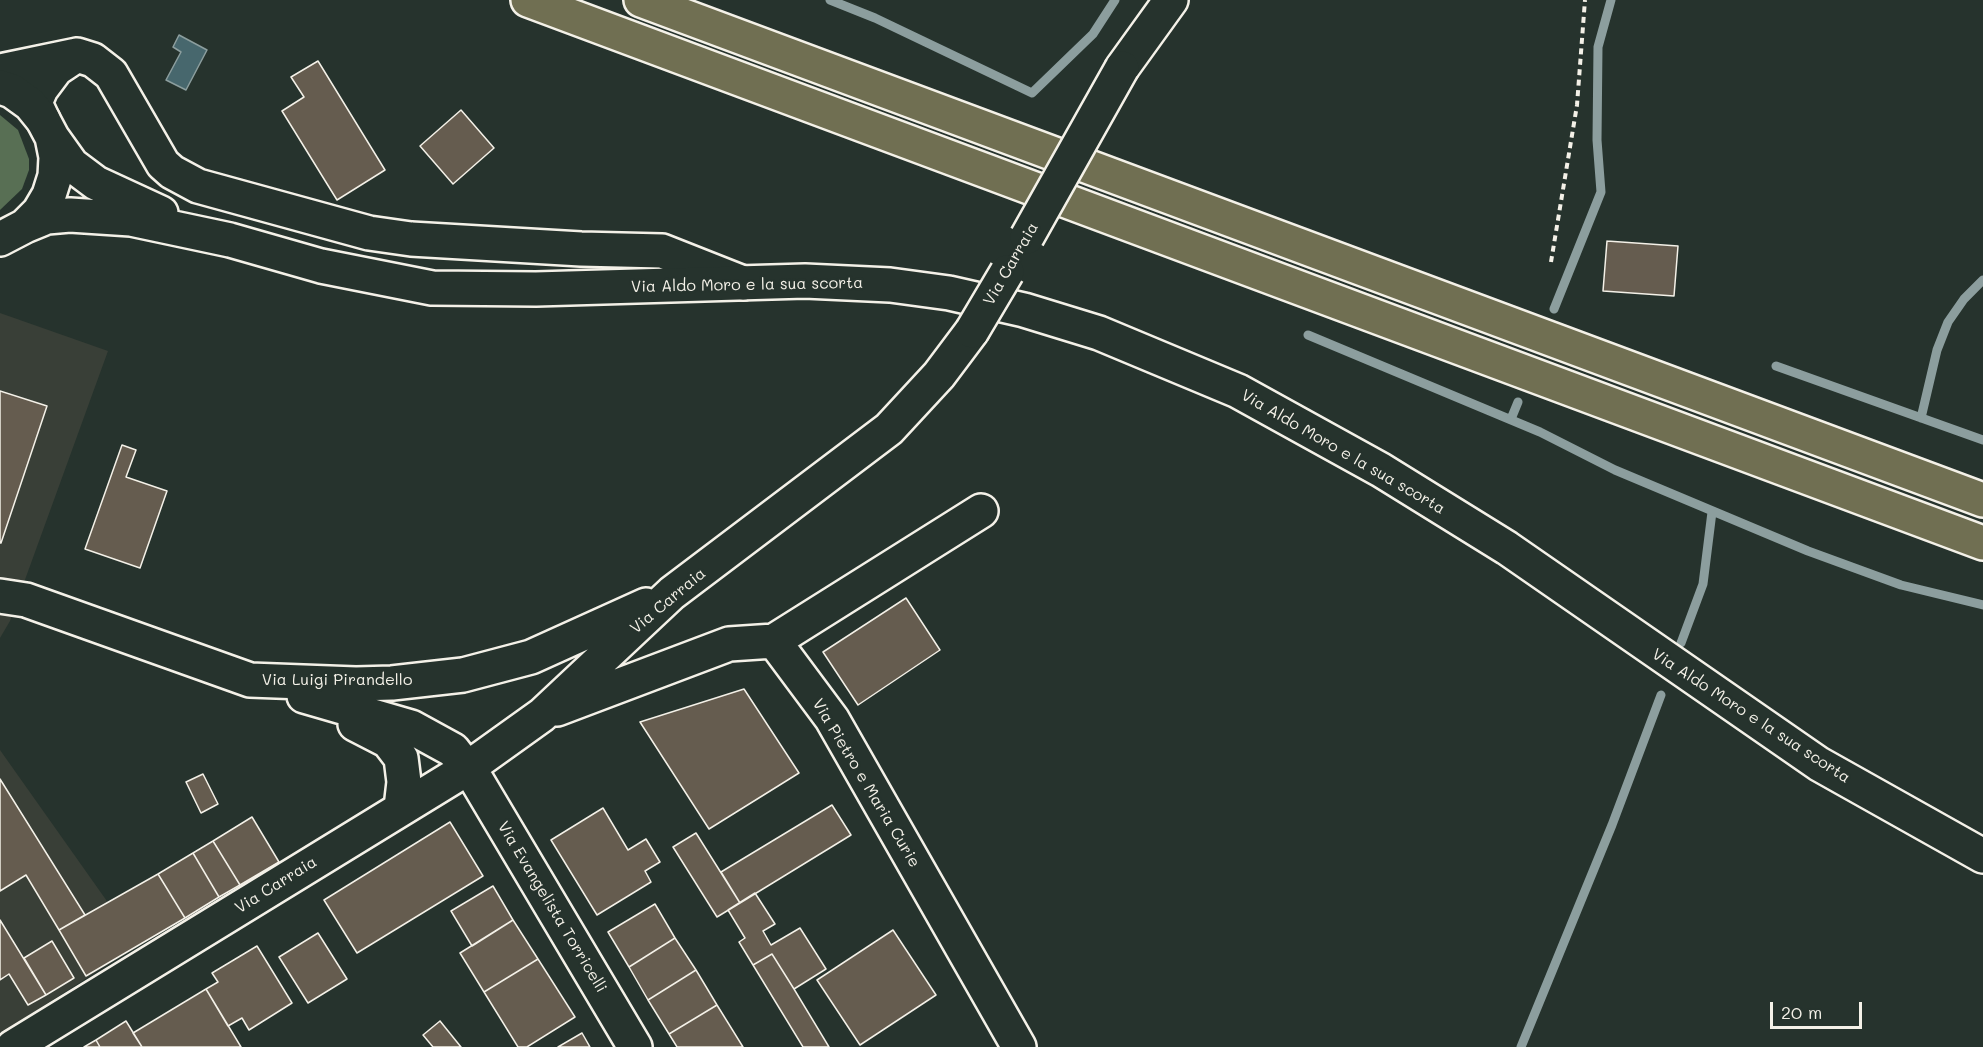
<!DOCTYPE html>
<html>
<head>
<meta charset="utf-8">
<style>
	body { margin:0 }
	#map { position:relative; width:1983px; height:1047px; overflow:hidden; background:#26332d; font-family:Mali,sans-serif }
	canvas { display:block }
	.scale { position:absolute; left:1770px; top:1002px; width:92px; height:27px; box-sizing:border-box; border:3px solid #f4f1e8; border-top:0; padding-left:8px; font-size:18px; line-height:21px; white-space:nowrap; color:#f4f1e8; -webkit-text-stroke:4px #26332d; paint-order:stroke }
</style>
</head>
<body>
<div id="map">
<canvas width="1983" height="1047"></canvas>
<div class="scale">20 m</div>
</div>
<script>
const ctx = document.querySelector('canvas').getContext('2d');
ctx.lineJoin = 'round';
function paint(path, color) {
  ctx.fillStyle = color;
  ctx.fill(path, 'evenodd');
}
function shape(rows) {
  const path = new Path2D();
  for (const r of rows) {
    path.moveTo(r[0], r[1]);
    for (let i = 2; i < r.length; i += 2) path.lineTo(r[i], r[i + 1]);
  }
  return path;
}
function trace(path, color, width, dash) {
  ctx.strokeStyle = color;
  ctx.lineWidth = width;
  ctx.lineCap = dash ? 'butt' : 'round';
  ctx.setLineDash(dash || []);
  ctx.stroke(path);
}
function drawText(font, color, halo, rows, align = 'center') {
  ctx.font = font + ' Mali,sans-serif';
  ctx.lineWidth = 5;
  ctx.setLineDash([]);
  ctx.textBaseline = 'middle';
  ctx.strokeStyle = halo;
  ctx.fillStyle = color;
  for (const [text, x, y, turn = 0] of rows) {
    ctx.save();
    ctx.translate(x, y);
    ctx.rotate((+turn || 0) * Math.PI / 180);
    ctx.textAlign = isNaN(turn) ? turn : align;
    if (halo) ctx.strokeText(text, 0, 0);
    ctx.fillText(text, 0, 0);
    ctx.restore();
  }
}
paint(shape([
	[0,313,108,351,10,621,0,638],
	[0,750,138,945,0,1034]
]), '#393f37');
paint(shape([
	[0,115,18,130,29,159,29,170,22,189,0,210]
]), '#586f54');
const water = shape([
	[179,35,207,50,186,90,166,80,181,52,173,47,179,35]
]);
paint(water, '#47676d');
trace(water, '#8c9e9e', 1.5);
trace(shape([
	[830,0,875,18,1032,93,1093,34,1115,0],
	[1554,309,1601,192,1597,140,1598,47,1611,0],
	[1308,335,1540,432,1615,470,1808,551,1901,585,1983,605],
	[1776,366,1983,440],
	[1921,418,1937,350,1948,322,1964,299,1983,280],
	[1511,419,1518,402],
	[1681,643,1703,584,1712,512],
	[1521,1047,1612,825,1661,695]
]), '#8c9e9e', 9);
const building = shape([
	[318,61,385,170,337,200,282,111,304,97,291,77,318,61],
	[461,110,494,148,453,184,420,146,461,110],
	[1607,241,1678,246,1674,296,1603,291,1607,241],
	[0,391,47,406,1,543,0,543,0,391],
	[122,445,136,450,126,477,167,491,140,568,85,549,122,445],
	[906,598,940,650,858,705,823,652,906,598],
	[744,689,799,773,709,829,640,722,744,689],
	[203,774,218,804,201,813,186,782,203,774],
	[0,779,85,915,59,930,26,875,0,891,0,779],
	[832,805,851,835,740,903,721,872,832,805],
	[603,808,628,850,646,839,660,862,645,871,651,882,597,915,551,840,603,808],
	[252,817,279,862,240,885,213,841,252,817],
	[450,822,483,876,357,953,324,900,450,822],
	[696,833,740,903,717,917,673,847,696,833],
	[213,841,240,885,219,897,193,853,213,841],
	[193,853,219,897,185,918,158,874,193,853],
	[158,874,185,918,86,976,59,930,158,874],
	[493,886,513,920,472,946,451,911,493,886],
	[755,893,775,924,763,931,771,945,800,928,826,969,794,989,772,954,753,965,739,942,745,938,728,910,755,893],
	[655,904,675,938,629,967,608,932,655,904],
	[0,920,46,995,28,1005,9,974,0,980,0,920],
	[513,920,538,959,484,992,460,953,513,920],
	[893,930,936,995,860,1045,817,980,893,930],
	[318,933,347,979,308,1003,279,957,318,933],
	[675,938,696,970,648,1000,629,967,675,938],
	[52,941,74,978,46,995,24,958,52,941],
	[257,946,292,1003,249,1030,242,1018,228,1026,206,989,218,982,212,973,257,946],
	[772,954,794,989,829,1047,803,1047,753,965,772,954],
	[538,959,575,1017,527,1047,518,1047,484,992,538,959],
	[696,970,717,1005,669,1034,648,1000,696,970],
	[206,989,241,1047,142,1047,133,1033,206,989],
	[717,1005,743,1047,677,1047,669,1034,717,1005],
	[126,1021,142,1047,100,1047,96,1040,126,1021],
	[440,1021,461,1047,433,1047,423,1035,440,1021],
	[582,1033,590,1047,558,1047,582,1033],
	[96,1040,100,1047,84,1047,96,1040]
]);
paint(building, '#655c4f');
trace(building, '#f4f1e8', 1.5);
const street = shape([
	[77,55,93,60,111,74,163,164,172,172,198,186,369,233,411,239,581,249,662,251,743,283],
	[1122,68,1171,0],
	[0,71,77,55,56,69,41,89,35,103,43,120],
	[0,596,26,600,250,680,356,684,392,683,463,675,531,657,646,605],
	[774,641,981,511],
	[304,696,411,727,453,750,477,781,635,1047],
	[557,709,729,644,774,641,832,719,1019,1047],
	[355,724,388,741,401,758,404,782,401,808],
	[13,1047,468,768,542,715,672,593,889,429,939,375,972,331]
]);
const secondary = shape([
	[0,87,12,91,30,104,43,120,52,137,56,157,55,176,49,195,39,212,25,226,0,239],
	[52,137,72,165,96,183,161,213],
	[25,226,47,217,70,215,131,219,230,240,321,266,432,288,536,289,805,281,890,285,949,293,1024,310,1099,333,1238,391,1381,470,1507,548,1819,764,1983,856]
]);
const highway = shape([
	[528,0,1983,543],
	[641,0,1983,500]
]);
trace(street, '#f4f1e8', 38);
trace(secondary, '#f4f1e8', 38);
trace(highway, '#f4f1e8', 38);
trace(shape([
	[1551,262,1577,105,1585,0]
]), '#f4f1e8', 4, [6, 4.5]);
trace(street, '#26332d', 33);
trace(secondary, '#26332d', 33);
trace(highway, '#706f52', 33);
const streetBridge = shape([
	[1027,237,1122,68],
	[972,331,1007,272]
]);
trace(streetBridge, '#f4f1e8', 38, []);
trace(streetBridge, '#26332d', 33);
drawText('16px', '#f4f1e8', '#26332d', [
	["Via Carraia",1011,264,-60],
	["Via Aldo Moro e la sua scorta",747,285,-1],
	["Via Aldo Moro e la sua scorta",1343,452,30],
	["Via Carraia",668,601,-40],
	["Via Luigi Pirandello",337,680],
	["Via Aldo Moro e la sua scorta",1751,716,33],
	["Via Pietro e Maria Curie",866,783,59],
	["Via Carraia",276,885,-32],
	["Via Evangelista Torricelli",552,907,59]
]);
</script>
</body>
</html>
